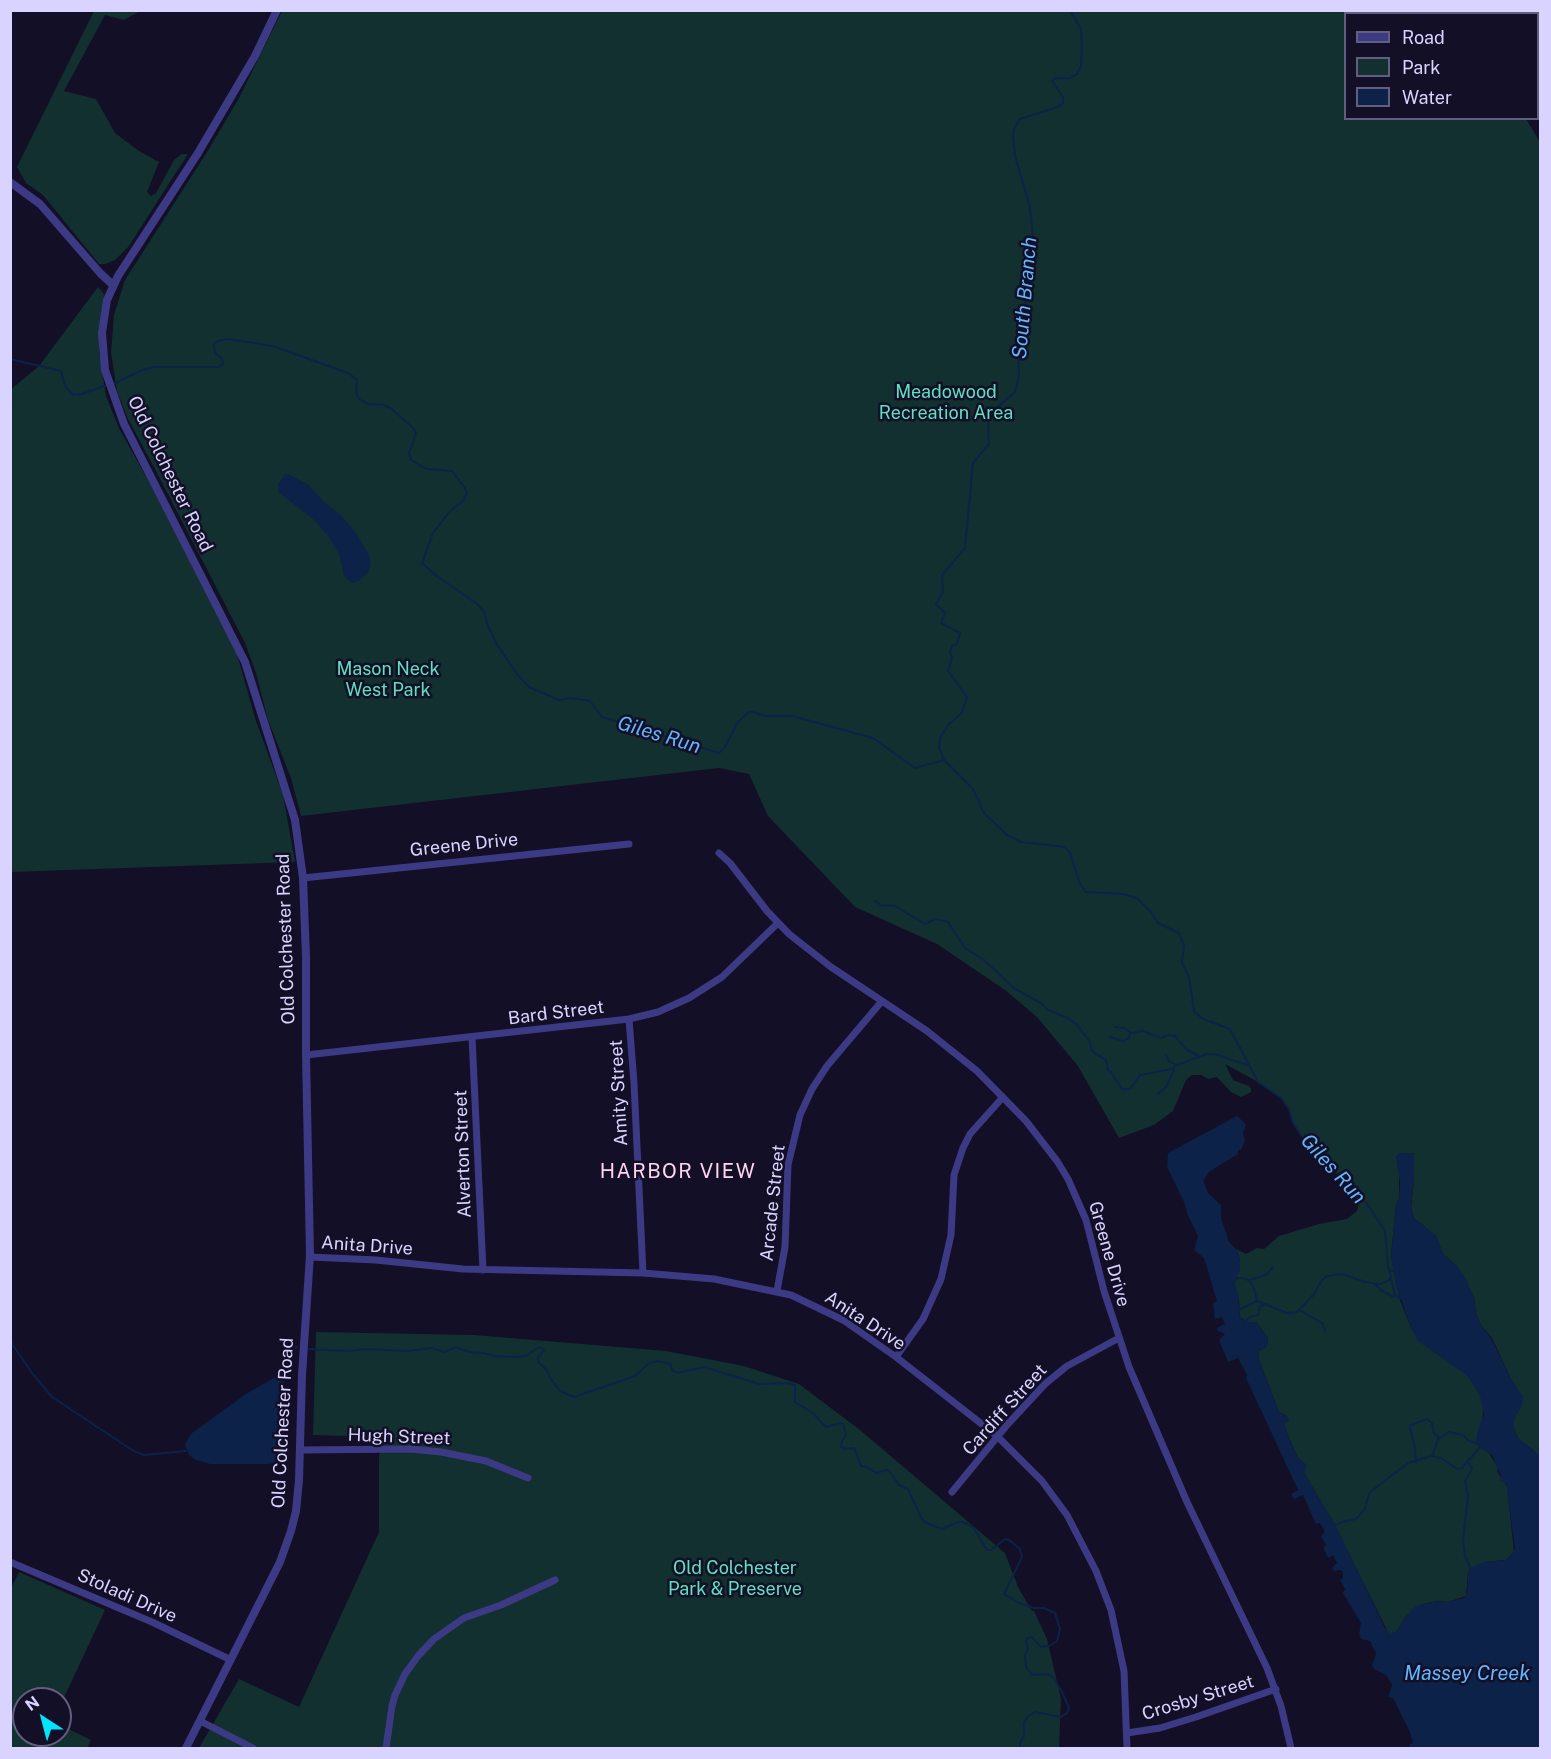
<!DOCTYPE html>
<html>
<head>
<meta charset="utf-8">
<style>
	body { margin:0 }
	#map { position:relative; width:1551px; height:1759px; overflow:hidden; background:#130f26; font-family:"Public Sans",sans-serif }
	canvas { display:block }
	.frame { position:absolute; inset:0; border:12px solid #d9d4ff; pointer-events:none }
	.legend { position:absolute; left:1344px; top:12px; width:195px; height:108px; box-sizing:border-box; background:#130f26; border:2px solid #625e7d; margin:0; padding:8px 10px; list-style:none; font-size:18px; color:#d9d4ff }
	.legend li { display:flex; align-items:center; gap:12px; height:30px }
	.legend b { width:30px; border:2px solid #625e7d }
	.north { position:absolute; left:12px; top:1687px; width:60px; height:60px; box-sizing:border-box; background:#130f26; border:2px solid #625e7d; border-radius:50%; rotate:324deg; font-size:16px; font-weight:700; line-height:24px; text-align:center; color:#d9d4ff }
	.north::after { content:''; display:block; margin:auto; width:21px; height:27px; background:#00e5ff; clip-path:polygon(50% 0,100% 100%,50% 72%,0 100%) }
</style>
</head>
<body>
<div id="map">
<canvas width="1551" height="1759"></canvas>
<div class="frame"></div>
<ul class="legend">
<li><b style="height:8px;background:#3d3a85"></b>Road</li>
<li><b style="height:16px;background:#12302f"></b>Park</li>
<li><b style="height:16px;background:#0c2248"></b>Water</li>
</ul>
<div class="north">N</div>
</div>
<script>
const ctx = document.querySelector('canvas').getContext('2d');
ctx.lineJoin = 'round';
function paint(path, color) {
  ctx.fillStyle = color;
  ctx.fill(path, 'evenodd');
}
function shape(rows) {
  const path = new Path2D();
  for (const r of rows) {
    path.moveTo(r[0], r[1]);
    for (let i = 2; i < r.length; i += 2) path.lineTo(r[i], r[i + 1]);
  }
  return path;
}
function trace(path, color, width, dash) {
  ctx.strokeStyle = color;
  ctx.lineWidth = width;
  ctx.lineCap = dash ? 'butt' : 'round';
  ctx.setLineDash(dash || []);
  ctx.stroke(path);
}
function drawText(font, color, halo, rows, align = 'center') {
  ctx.font = font + ' "Public Sans",sans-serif';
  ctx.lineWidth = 5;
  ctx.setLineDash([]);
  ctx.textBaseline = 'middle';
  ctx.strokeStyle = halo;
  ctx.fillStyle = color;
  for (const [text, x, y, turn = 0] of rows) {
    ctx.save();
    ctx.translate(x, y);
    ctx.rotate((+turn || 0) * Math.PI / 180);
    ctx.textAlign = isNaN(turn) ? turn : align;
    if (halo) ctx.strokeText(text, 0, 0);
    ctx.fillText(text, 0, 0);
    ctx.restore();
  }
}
paint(shape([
	[94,11,140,11,124,20,105,15,64,91,96,99,115,133,139,151,159,162,147,192,151,196,156,193,174,160,182,154,188,154,129,246,115,260,105,264,99,264,43,195,26,183,17,167],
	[282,11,1460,11,1461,13,1346,14,1346,118,1526,119,1540,142,1540,1456,1518,1438,1514,1429,1514,1419,1517,1388,1510,1377,1492,1338,1481,1325,1476,1314,1474,1297,1457,1266,1443,1254,1436,1236,1414,1218,1411,1208,1414,1179,1413,1153,1399,1153,1399,1199,1396,1205,1391,1256,1400,1300,1412,1330,1469,1377,1481,1396,1484,1407,1482,1422,1489,1453,1497,1466,1498,1473,1507,1486,1514,1552,1506,1560,1484,1562,1468,1573,1466,1596,1448,1602,1437,1601,1420,1605,1406,1616,1396,1632,1391,1634,1388,1632,1332,1520,1304,1473,1304,1463,1298,1458,1286,1431,1284,1423,1287,1416,1279,1412,1258,1357,1259,1351,1267,1346,1268,1338,1256,1322,1247,1322,1240,1317,1239,1301,1234,1281,1239,1278,1236,1276,1240,1260,1236,1249,1246,1254,1257,1248,1264,1249,1279,1236,1319,1224,1347,1219,1357,1211,1360,1198,1301,1135,1293,1123,1289,1109,1281,1098,1258,1082,1225,1064,1233,1080,1249,1086,1251,1089,1251,1092,1241,1097,1231,1092,1217,1077,1208,1079,1201,1075,1192,1075,1186,1080,1173,1111,1154,1125,1119,1138,1078,1066,1037,1017,1005,990,937,944,855,907,768,816,749,774,719,768,301,816,291,778,268,720,256,673,245,643,156,471,128,419,117,391,111,352,114,315,125,280,209,149,239,98],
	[98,287,104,294,99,330,99,352,106,396,119,428,150,484,237,654,255,718,283,795,295,862,11,872,10,390,39,366],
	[316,1332,474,1335,666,1351,744,1366,799,1384,860,1430,1005,1553,1018,1587,1032,1611,1034,1611,1047,1639,1061,1699,1059,1748,199,1748,239,1679,299,1707,379,1532,379,1459,381,1437,313,1435],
	[19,1572,105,1610,60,1706,60,1699,24,1699,24,1735,60,1735,60,1725,91,1740,87,1748,11,1748,10,1590]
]), '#12302f');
paint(shape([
	[286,473,309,485,324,502,341,515,356,533,369,555,371,564,368,573,359,581,352,583,344,576,339,554,328,536,313,519,278,492,278,484],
	[1237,1116,1246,1124,1243,1133,1245,1140,1241,1150,1238,1150,1238,1154,1209,1172,1203,1181,1208,1193,1221,1205,1221,1218,1229,1242,1236,1249,1240,1260,1240,1271,1236,1276,1240,1278,1234,1282,1238,1293,1240,1317,1247,1322,1256,1322,1268,1338,1267,1346,1259,1351,1258,1357,1279,1412,1289,1418,1289,1421,1284,1423,1286,1431,1298,1458,1307,1465,1304,1473,1339,1532,1385,1628,1391,1634,1396,1632,1406,1616,1416,1606,1437,1601,1448,1602,1464,1598,1467,1594,1468,1573,1470,1568,1484,1562,1506,1560,1511,1556,1515,1549,1506,1483,1500,1481,1501,1476,1492,1455,1480,1448,1476,1443,1478,1430,1484,1415,1480,1396,1469,1377,1418,1341,1412,1330,1396,1286,1391,1256,1396,1205,1399,1199,1400,1182,1396,1157,1399,1153,1414,1153,1414,1179,1411,1207,1414,1218,1436,1236,1443,1254,1457,1266,1466,1279,1474,1297,1476,1314,1481,1325,1491,1338,1510,1377,1523,1397,1522,1406,1514,1419,1514,1429,1518,1438,1540,1456,1540,1748,1410,1748,1409,1745,1413,1743,1409,1730,1393,1698,1388,1697,1392,1685,1386,1675,1374,1669,1372,1665,1376,1654,1370,1641,1361,1639,1359,1634,1361,1623,1343,1593,1345,1589,1340,1580,1343,1578,1343,1573,1341,1570,1334,1571,1332,1568,1337,1563,1333,1555,1328,1558,1323,1547,1326,1545,1321,1536,1325,1532,1320,1523,1316,1524,1303,1495,1294,1499,1291,1494,1298,1490,1246,1378,1247,1375,1238,1358,1228,1362,1219,1340,1225,1334,1218,1331,1217,1328,1225,1324,1222,1317,1215,1319,1213,1303,1217,1301,1204,1258,1194,1250,1198,1236,1187,1213,1185,1204,1167,1167,1168,1153],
	[279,1375,283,1380,285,1400,284,1450,280,1460,275,1463,268,1464,210,1464,196,1460,189,1455,185,1444,192,1433,246,1394]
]), '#0c2248');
trace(shape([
	[10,359,61,371,65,386,73,395,82,394,107,385],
	[113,384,142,370,154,367,219,367,223,364,222,359,215,353,214,344,218,341,228,339,273,346,348,373,357,380,356,392,359,399,368,404,384,405,392,409,413,428,416,434,409,453,411,460,426,469,452,471,465,488,467,493,463,501,450,511,433,533,422,563,438,577,476,603,484,611,488,626,496,643,517,674,529,687,559,700,570,698,590,701,602,717,719,753,725,747,737,723,749,712,753,712,766,716,792,716,873,738,915,768,944,760,973,789,984,813,1007,835,1021,842,1065,847,1070,853,1080,884,1086,892,1123,894,1137,898,1151,912,1158,923,1179,933,1184,945,1182,963,1189,977,1194,1011,1203,1019,1230,1029,1258,1082,1281,1098,1289,1109,1293,1123,1301,1135,1367,1204,1385,1231,1388,1267,1392,1271,1396,1271],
	[944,760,939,748,940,738,949,724,962,713,967,697,948,671,952,658,950,653,952,646,957,644,960,633,941,623,945,613,936,604,943,592,942,575,965,548,973,463,989,444,988,419,994,410,1015,392,1019,376,1018,333,1024,315,1033,237,1030,207,1015,156,1013,137,1014,129,1020,119,1058,107,1063,103,1063,97,1052,81,1056,78,1070,78,1077,74,1081,66,1082,46,1081,29,1070,10],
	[875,901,881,905,895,906,925,924,935,919,948,922,965,948,984,960,1015,989,1041,1003,1048,1010,1068,1018,1077,1025,1090,1042,1092,1051,1106,1060,1108,1070,1111,1072,1122,1089,1130,1089,1140,1075,1172,1069,1177,1065,1207,1054,1215,1054,1247,1065],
	[1115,1027,1125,1028,1131,1033,1143,1031,1161,1038,1167,1035,1175,1036,1187,1050,1199,1056],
	[1110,1037,1123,1041,1129,1038,1130,1034],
	[1166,1055,1169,1061,1176,1065],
	[1158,1094,1167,1086,1174,1070],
	[1240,1278,1249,1280,1254,1288,1257,1301],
	[1250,1280,1266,1275,1273,1267],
	[1375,1284,1382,1291,1394,1297,1395,1295,1391,1279],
	[1395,1296,1403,1300],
	[1239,1310,1257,1301,1287,1313,1297,1312,1314,1294,1322,1280,1327,1276,1342,1274,1365,1282,1380,1284,1389,1280,1391,1276,1388,1267],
	[1299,1310,1322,1323,1325,1331],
	[1244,1323,1250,1317,1258,1315,1260,1306,1267,1304],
	[10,1341,32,1373,52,1397,132,1450,144,1455,186,1451],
	[309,1349,347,1351,365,1349,408,1351,431,1348,444,1352,456,1347,469,1352,484,1353,495,1356,517,1357,526,1356,539,1347,544,1350,538,1358,538,1362,547,1370,550,1378,560,1391,574,1397,635,1376,649,1363,658,1361,670,1364,673,1371,678,1373,704,1367,759,1384,788,1383,795,1385,795,1402,813,1413,826,1427,841,1423,843,1424,846,1434,842,1441,841,1447,845,1449,854,1448,861,1466,867,1467,876,1473,886,1470,890,1472,899,1485,908,1489,921,1518,926,1523,942,1529,958,1522,963,1522,973,1527,987,1550,991,1550,1005,1539,1009,1540,1020,1549,1022,1557,1004,1594,1019,1603,1034,1608,1044,1608,1055,1613,1060,1629,1057,1641,1049,1646,1041,1647,1032,1637,1028,1638,1026,1640,1028,1650,1025,1654,1026,1667,1032,1675,1047,1674,1053,1677,1062,1692,1069,1708,1067,1713,1061,1717,1035,1712,1028,1716,1024,1723,1024,1736,1020,1743,1020,1748],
	[279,1375,283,1360,291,1350,297,1347],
	[1431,1456,1433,1454,1438,1439,1449,1432,1463,1435,1469,1441,1476,1443],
	[1416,1462,1415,1448,1410,1428,1411,1425,1427,1419,1432,1423,1434,1433,1440,1438],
	[1469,1463,1472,1469,1465,1481,1468,1496,1463,1540,1465,1556,1471,1570],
	[1335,1525,1345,1521,1356,1519,1364,1510,1370,1492,1408,1463,1431,1456,1441,1458,1457,1469,1462,1468,1480,1447]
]), '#0c2248', 2);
trace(shape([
	[719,853,730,863,767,911,789,934,831,967,927,1031,977,1071,1026,1121,1057,1161,1068,1179,1086,1220,1104,1291,1129,1367,1187,1502,1267,1668,1281,1706,1291,1748],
	[303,878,629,844],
	[629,1019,634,1083,643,1273],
	[472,1037,483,1270],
	[306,1055,629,1019,658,1012,689,998,722,977,778,923],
	[310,1257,376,1260,463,1269,643,1273,714,1279,791,1295,843,1320,896,1357,997,1436,1042,1481,1067,1515,1096,1571,1111,1610,1124,1671,1127,1748],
	[777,1291,785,1247,788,1165,800,1115,812,1089,827,1066,882,1001],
	[896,1357,923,1319,941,1279,951,1235,954,1175,963,1148,970,1134,1003,1097],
	[300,1450,411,1449,441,1452,486,1461,528,1478],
	[952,1492,1007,1425,1045,1384,1067,1366,1119,1338],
	[10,1562,152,1622,231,1660],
	[200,1721,253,1748],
	[1127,1733,1160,1728,1196,1717,1276,1689],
	[386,1748,392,1706,395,1695,405,1674,418,1656,434,1639,464,1618,501,1605,555,1580]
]), '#3d3a85', 7);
trace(shape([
	[10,182,40,204,100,273,113,285],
	[186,1748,280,1562,291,1531,296,1511,299,1480,302,1375,310,1255,306,1055,306,957,303,878,295,820,245,662,124,424,105,370,102,333,107,300,118,276,198,153,255,56,277,10]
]), '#3d3a85', 8);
drawText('18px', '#5fe0c0', '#130f26', [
	["Meadowood",946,392],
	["Recreation Area",946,413],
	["Mason Neck",388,669],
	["West Park",388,690],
	["Old Colchester",735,1568],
	["Park & Preserve",735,1589]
]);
drawText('18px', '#d9d4ff', '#130f26', [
	["Old Colchester Road",170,474,64],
	["Greene Drive",464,845,-6],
	["Old Colchester Road",286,939,-92],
	["Bard Street",556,1013,-7],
	["Amity Street",619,1093,-93],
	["Alverton Street",463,1154,-92],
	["Arcade Street",773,1203,-84],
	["Anita Drive",367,1246,4],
	["Greene Drive",1109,1254,74],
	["Anita Drive",865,1321,33],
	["Cardiff Street",1005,1410,-48],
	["Old Colchester Road",283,1423,-87],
	["Hugh Street",399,1437,2],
	["Stoladi Drive",127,1596,24],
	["Crosby Street",1198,1698,-17]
]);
drawText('italic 20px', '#62b6ff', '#130f26', [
	["South Branch",1025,298,-85],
	["Giles Run",659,735,17],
	["Giles Run",1333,1169,48],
	["Massey Creek",1467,1674]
]);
ctx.letterSpacing = '1.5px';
drawText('20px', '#ffd6f0', '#130f26', [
	["HARBOR VIEW",678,1172]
]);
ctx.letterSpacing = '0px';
</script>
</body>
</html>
